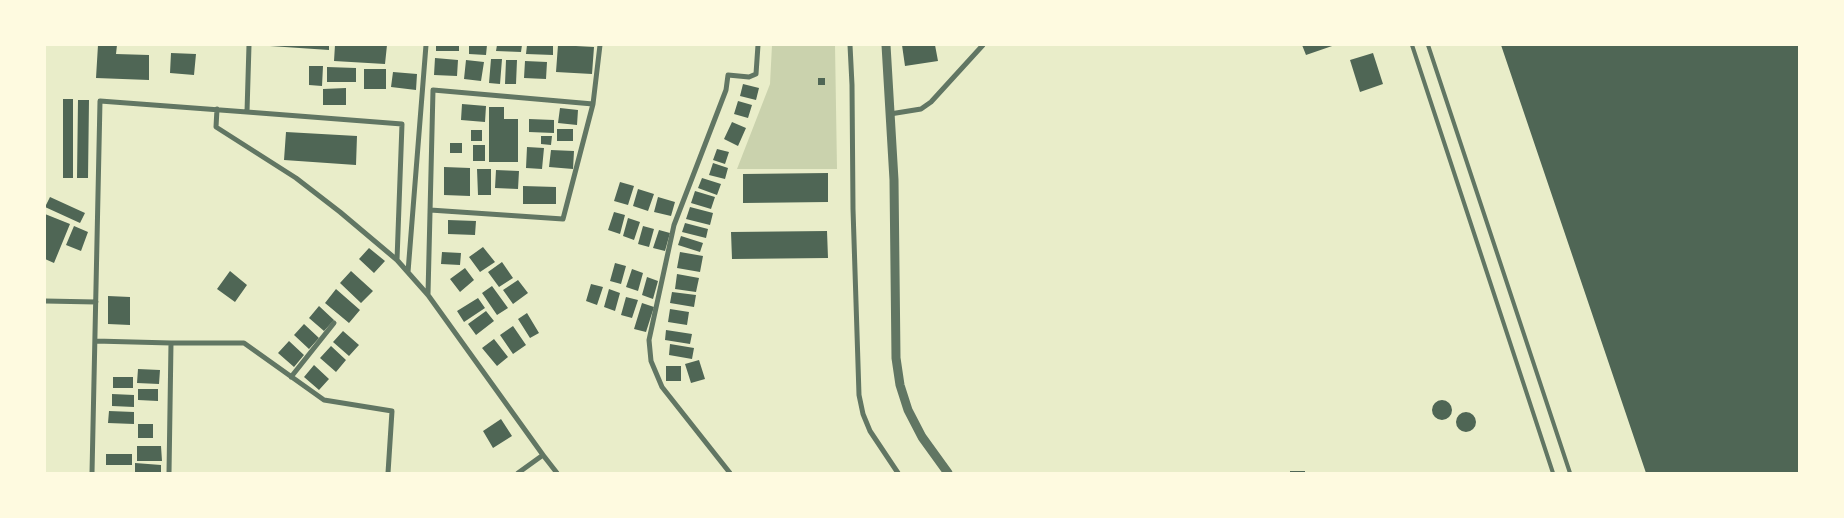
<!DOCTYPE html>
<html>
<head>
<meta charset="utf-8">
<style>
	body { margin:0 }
	#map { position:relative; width:1844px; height:518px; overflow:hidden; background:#e9edc9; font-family:Mulish,sans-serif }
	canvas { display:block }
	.frame { position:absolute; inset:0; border:46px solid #fefae0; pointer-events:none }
</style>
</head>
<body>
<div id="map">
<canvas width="1844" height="518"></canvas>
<div class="frame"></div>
</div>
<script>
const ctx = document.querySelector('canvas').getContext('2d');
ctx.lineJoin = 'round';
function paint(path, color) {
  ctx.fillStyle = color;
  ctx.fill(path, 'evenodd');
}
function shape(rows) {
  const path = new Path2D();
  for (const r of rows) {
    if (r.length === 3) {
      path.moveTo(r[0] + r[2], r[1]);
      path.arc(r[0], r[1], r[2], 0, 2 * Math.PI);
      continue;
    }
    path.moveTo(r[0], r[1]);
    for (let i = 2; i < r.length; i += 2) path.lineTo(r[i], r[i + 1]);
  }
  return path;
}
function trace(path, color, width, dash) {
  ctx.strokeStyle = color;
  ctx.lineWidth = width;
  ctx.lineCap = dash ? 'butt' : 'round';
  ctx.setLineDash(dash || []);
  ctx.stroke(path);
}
paint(shape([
	[772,45,835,45,837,169,737,169,770,84]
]), '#cad2ad');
paint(shape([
	[98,45,117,45,116,54,149,55,149,80,96,78],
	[270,45,329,45,329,50,270,46],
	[335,45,387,45,385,64,334,61],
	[436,45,459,45,459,51,436,51],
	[469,45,487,45,486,55,469,54],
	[497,45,522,45,521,52,496,51],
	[527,45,553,45,553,55,526,54],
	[558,45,594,47,592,74,556,72],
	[902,45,935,45,938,61,905,66],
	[1302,45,1335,45,1306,55],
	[1501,45,1799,45,1799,473,1646,473],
	[171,53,196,54,194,75,170,73],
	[1373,53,1383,84,1360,92,1350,60],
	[435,58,458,60,457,76,434,75],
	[491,59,502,59,500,84,489,83],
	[466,60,484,62,481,81,464,79],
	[506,60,517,60,516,84,505,84],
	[525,61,547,62,546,79,524,78],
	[309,66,323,66,322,86,309,85],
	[327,67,356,68,356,82,327,82],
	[364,69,386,69,386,89,364,89],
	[393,72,417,74,416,90,391,87],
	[818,78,825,78,825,85,818,85],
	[743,84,759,88,756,100,740,96],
	[346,88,346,105,323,105,323,89],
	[63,99,73,99,73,178,63,178],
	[78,100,89,100,88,178,77,178],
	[738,101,752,105,748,118,734,114],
	[462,104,486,106,485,122,461,120],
	[489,107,504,107,504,119,518,119,518,162,489,162],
	[560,108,578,110,577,125,558,123],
	[529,119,554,120,554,133,529,132],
	[732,122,746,128,738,146,724,139],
	[557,129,573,129,573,141,557,141],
	[471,130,482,130,482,141,471,141],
	[286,132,357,136,356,165,284,160],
	[541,136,552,136,551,145,541,144],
	[450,143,462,143,462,153,450,153],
	[473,145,485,145,485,161,473,161],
	[527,147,544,148,542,169,526,168],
	[717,149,729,152,725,164,713,160],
	[551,150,574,151,573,169,549,167],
	[713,163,728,168,725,179,709,175],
	[444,167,470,168,470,196,444,195],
	[477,169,491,169,491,195,478,195],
	[496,170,519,171,518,189,495,188],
	[828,173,828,202,743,203,743,174],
	[702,178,721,184,717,195,698,188],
	[620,182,634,186,628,205,614,201],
	[523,186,556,187,556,204,523,204],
	[638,189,654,194,648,211,633,206],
	[695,191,715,197,711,209,691,203],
	[50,197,85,213,80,223,45,207],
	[658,197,675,202,671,216,654,212],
	[690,207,713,213,710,225,686,219],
	[614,212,625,215,620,234,608,230],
	[45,214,70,224,54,263,45,259],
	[628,218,640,222,634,240,623,236],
	[448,220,476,221,475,235,448,234],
	[685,223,708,229,706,238,682,232],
	[74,226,88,232,81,251,66,245],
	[643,226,654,229,649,247,638,244],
	[659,230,670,233,665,251,653,248],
	[827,231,828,258,732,259,731,232],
	[681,236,703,243,700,252,678,245],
	[483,247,495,262,480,272,469,257],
	[369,248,385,261,374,273,359,259],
	[442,252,461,253,460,265,441,264],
	[680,252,703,256,700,272,677,268],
	[502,262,513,278,499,287,488,272],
	[615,263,626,266,621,284,610,281],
	[465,268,474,280,460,292,450,279],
	[632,269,643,273,638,291,626,287],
	[230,271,247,285,235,302,217,289],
	[351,271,373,291,361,303,340,283],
	[677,274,699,278,696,292,675,289],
	[647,277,658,281,653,299,642,295],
	[518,280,528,293,513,304,503,290],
	[591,284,603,287,597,305,586,301],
	[492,286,508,308,497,315,482,293],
	[336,289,360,310,349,323,325,303],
	[609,289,620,293,615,311,604,307],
	[672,292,696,295,694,307,670,303],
	[108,296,130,297,130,325,108,324],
	[626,297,638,300,632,318,621,315],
	[478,298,485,308,464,322,457,311],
	[642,303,654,307,646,332,634,329],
	[319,306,334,320,324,331,309,318],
	[670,309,689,312,687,325,668,322],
	[486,311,494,321,476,335,468,324],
	[527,313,539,333,530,338,518,319],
	[304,324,319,338,309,349,294,335],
	[513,326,526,345,513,354,500,335],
	[666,330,692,334,690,344,665,340],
	[343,331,359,345,349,356,333,342],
	[494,339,508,357,497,366,482,348],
	[289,341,304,355,294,367,278,353],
	[670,344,694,348,692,359,669,355],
	[331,346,346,360,336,372,320,358],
	[699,360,705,379,691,383,685,364],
	[314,365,329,379,319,390,304,377],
	[666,366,681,366,681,381,666,381],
	[138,369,160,370,159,384,137,383],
	[113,377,133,377,133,388,113,388],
	[138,389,158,389,158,401,138,400],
	[112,394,134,395,134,407,112,406],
	[1442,410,10],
	[109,411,134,412,134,424,108,423],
	[1466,422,10],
	[501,419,512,436,493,448,483,431],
	[138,424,153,424,153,438,138,438],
	[137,446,161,446,162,461,137,461],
	[106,454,132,454,132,465,106,465],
	[135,463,161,465,161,473,135,473],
	[1290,471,1305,471,1305,473,1290,473]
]), '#4f6655');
trace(shape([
	[1412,45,1553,473],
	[1428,45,1570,473]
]), '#617663', 4);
trace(shape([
	[249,45,247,112,402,124,397,260,428,295,543,455,518,473],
	[850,45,852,85,853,209,859,395,863,414,870,431,898,473],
	[217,109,216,127,296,178,340,212,397,260],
	[890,114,921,109,931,102,983,45],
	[430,210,563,219,593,104,600,45],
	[408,272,426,45],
	[428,294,433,90,593,104],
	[45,301,96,302],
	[95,341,171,343,169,473],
	[171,343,244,343,324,400,392,411,388,473],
	[291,377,334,323],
	[543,455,557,473],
	[92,473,100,101,247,112],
	[730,473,662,387,651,361,649,340,674,225,726,90,728,75,749,77,756,74,758,45]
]), '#617663', 5);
trace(shape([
	[886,45,894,180,896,358,900,385,908,410,922,437,948,473]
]), '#617663', 9);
</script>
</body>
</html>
